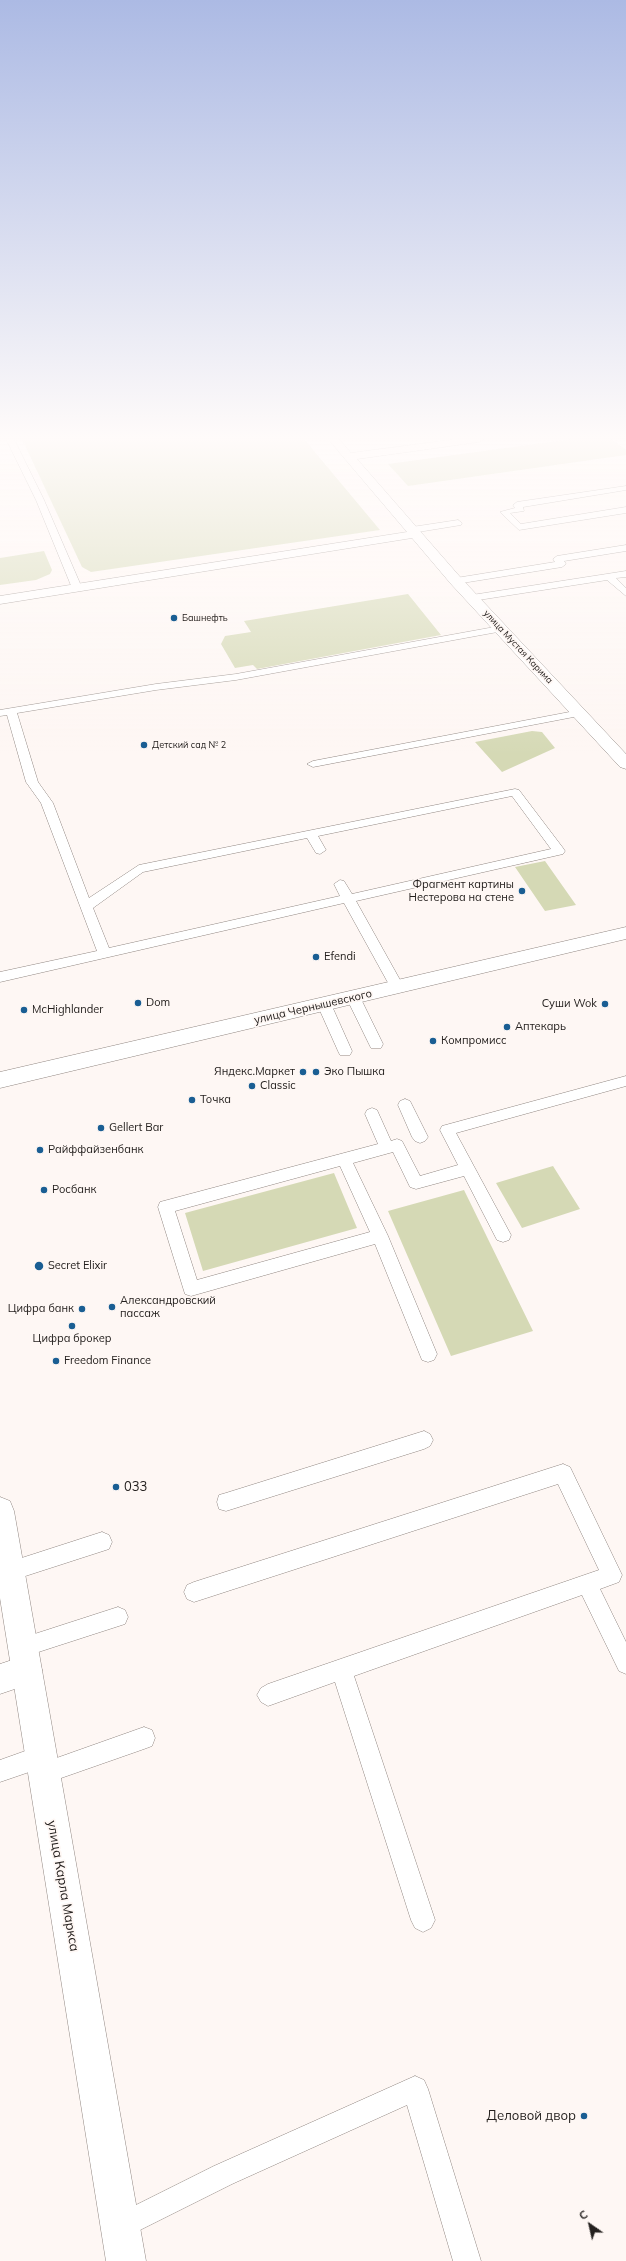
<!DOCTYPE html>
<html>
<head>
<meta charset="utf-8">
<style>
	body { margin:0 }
	#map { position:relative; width:626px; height:2261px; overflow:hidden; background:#fef7f4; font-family:Mulish,sans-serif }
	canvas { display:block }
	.north { position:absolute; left:570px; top:2205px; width:40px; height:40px; -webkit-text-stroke:3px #fef7f4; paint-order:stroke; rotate:326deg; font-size:11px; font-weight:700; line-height:16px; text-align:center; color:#24201e }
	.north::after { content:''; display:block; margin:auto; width:14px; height:18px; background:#24201e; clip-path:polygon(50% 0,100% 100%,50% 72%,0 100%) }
</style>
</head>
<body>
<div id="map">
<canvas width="626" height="2261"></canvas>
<div class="north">С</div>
</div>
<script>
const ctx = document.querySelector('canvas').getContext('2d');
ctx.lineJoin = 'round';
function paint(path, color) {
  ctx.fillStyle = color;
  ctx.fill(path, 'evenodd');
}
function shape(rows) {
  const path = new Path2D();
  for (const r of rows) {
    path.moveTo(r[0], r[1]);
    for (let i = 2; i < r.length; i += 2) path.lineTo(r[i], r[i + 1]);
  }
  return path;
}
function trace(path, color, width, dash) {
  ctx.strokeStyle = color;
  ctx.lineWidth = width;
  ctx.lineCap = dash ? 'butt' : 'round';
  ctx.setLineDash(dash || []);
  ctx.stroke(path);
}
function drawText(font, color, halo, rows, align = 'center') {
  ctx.font = font + ' Mulish,sans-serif';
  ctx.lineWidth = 3.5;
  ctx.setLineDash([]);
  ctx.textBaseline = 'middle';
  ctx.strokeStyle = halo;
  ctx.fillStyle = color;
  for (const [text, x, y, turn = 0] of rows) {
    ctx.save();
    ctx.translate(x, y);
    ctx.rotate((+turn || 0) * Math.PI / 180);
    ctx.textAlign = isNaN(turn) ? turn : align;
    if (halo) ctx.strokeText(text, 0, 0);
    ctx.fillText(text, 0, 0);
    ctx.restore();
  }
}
paint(shape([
	[22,439,304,439,380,530,91,572,82,567],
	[572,439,611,439,626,450,626,455,408,486,388,464],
	[44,551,52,570,50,574,36,580,0,585,0,558],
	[408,594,441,635,257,669,253,665,235,668,221,644,225,636,251,632,244,621],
	[532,731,542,732,555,748,502,772,475,742],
	[545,861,576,905,545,911,515,867],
	[553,1166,580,1209,522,1228,496,1183],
	[334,1173,357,1228,203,1271,185,1213],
	[464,1190,533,1331,451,1356,388,1211]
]), '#d5d9b5');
const lane = shape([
	[6,439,14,439,44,500,82,588,80,590,72,588,36,500,6,439],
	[626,486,626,490,523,507,524,511,510,513,521,524,626,507,626,513,519,530,500,512,515,508,513,505,517,502,626,486],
	[458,520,462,523,461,525,412,533,408,530,412,527,458,520],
	[626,545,626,551,564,561,566,564,562,567,456,584,451,581,456,578,555,562,553,559,557,556,626,545],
	[626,571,626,577,616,578,626,588,626,596,607,580,472,601,467,598,472,595,626,571],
	[500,626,505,629,503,631,236,680,156,690,17,713,38,782,53,803,89,898,139,865,515,789,519,790,563,848,565,851,563,854,356,901,404,987,402,990,392,990,344,903,0,982,0,972,97,951,41,803,26,782,7,715,0,716,0,710,156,684,236,674,500,626],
	[512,796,551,849,352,894,344,881,340,880,334,884,340,896,109,948,93,908,143,872,307,838,316,853,320,854,326,850,318,836,512,796],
	[580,710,585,713,584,715,313,767,307,764,313,761,580,710],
	[353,992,358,994,360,997,383,1044,381,1048,371,1048,369,1044,346,997,348,994,353,992],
	[324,999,329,1001,331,1004,352,1051,350,1055,340,1055,338,1051,317,1004,319,1001,324,999],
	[626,1076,626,1086,456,1133,511,1235,509,1240,503,1242,497,1240,464,1176,416,1189,410,1187,393,1152,353,1163,388,1236,437,1354,434,1360,428,1362,422,1360,375,1244,191,1296,185,1294,158,1207,160,1202,378,1144,365,1114,367,1110,372,1108,377,1110,391,1141,397,1139,402,1141,420,1176,458,1165,440,1130,442,1126,626,1076],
	[340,1166,370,1232,197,1280,175,1211,340,1166],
	[405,1099,410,1101,428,1137,425,1141,420,1143,415,1141,412,1137,398,1105,400,1101,405,1099],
	[424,1431,430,1434,433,1440,430,1446,424,1449,226,1511,219,1509,217,1502,219,1495,226,1493,424,1431],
	[563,1464,570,1467,622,1575,619,1582,600,1589,626,1642,626,1674,619,1671,582,1595,354,1676,435,1920,431,1928,423,1932,415,1928,411,1920,335,1682,268,1706,261,1702,257,1695,261,1688,268,1684,599,1570,558,1484,194,1602,187,1599,184,1592,187,1585,194,1582,563,1464],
	[102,1532,109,1535,112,1542,109,1549,10,1581,3,1578,0,1571,3,1564,102,1532],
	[118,1607,125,1610,128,1617,125,1624,23,1657,16,1654,13,1647,16,1640,118,1607],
	[144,1727,152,1730,155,1738,152,1746,144,1749,44,1784,36,1781,33,1773,35,1770,0,1782,0,1760,42,1745,50,1748,53,1756,51,1760,144,1727],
	[415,2076,424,2080,428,2089,481,2261,453,2261,407,2105,232,2184,130,2235,121,2239,112,2235,108,2226,112,2217,214,2166,415,2076]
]);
const street = shape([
	[328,439,339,439,351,453,457,439,484,439,479,442,357,459,461,578,626,754,626,769,620,767,451,584,412,538,0,604,0,596,407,532,328,439],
	[27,1655,38,1659,42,1670,38,1681,0,1694,0,1664,27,1655]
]);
const secondary = shape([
	[626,927,626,939,0,1088,0,1072,626,927],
	[0,1497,10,1501,14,1511,146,2261,106,2261,0,1598,0,1497]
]);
trace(lane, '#918782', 1);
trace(street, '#918782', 1);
trace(secondary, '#918782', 1);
paint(lane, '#fff');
paint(street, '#fff');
paint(secondary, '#fff');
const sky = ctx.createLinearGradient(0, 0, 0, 755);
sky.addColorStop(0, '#acbae4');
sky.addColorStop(0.58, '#fffbfa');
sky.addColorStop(1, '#fffbfa00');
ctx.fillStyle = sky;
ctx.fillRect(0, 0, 626, 755);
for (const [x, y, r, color] of [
	[174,618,4,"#1a5e93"],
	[144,745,4,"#1a5e93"],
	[522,891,4,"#1a5e93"],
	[316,957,4,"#1a5e93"],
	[138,1003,4,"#1a5e93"],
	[605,1004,4,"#1a5e93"],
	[24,1010,4,"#1a5e93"],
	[507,1027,4,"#1a5e93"],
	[433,1041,4,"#1a5e93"],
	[303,1072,4,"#1a5e93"],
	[316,1072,4,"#1a5e93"],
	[252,1086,4,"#1a5e93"],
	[192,1100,4,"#1a5e93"],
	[101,1128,4,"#1a5e93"],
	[40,1150,4,"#1a5e93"],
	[44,1190,4,"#1a5e93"],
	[39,1266,5,"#1a5e93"],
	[112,1307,4,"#1a5e93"],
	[82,1309,4,"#1a5e93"],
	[72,1326,4,"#1a5e93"],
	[56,1361,4,"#1a5e93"],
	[116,1487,4,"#1a5e93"],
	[584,2116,4,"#1a5e93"]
]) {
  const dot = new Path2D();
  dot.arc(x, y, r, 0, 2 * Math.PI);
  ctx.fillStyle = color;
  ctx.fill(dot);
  trace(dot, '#fef7f4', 1.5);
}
drawText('9px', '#24201e', '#fef7f4', [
	["Башнефть",182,618],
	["Детский сад № 2",152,745]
], 'left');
drawText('9px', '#24201e', '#fef7f4', [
	["улица Мустая Карима",518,647,47]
]);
drawText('11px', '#24201e', '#fef7f4', [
	["Фрагмент картины",514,885,"right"],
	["Нестерова на стене",514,898,"right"],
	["Efendi",324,957],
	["Dom",146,1003],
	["Суши Wok",597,1004,"right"],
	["McHighlander",32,1010],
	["Аптекарь",515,1027],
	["Компромисс",441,1041],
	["Яндекс.Маркет",295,1072,"right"],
	["Эко Пышка",324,1072],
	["Classic",260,1086],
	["Точка",200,1100],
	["Gellert Bar",109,1128],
	["Райффайзенбанк",48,1150],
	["Росбанк",52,1190],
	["Secret Elixir",48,1266],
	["Александровский",120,1301],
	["пассаж",120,1314],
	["Цифра банк",74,1309,"right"],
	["Цифра брокер",72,1339,"center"],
	["Freedom Finance",64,1361]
], 'left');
drawText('11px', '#24201e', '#fef7f4', [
	["улица Чернышевского",313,1007,-13]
]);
drawText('13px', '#24201e', '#fef7f4', [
	["033",124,1487],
	["Деловой двор",576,2116,"right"]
], 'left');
drawText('13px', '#24201e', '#fef7f4', [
	["улица Карла Маркса",63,1886,80]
]);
</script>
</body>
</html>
